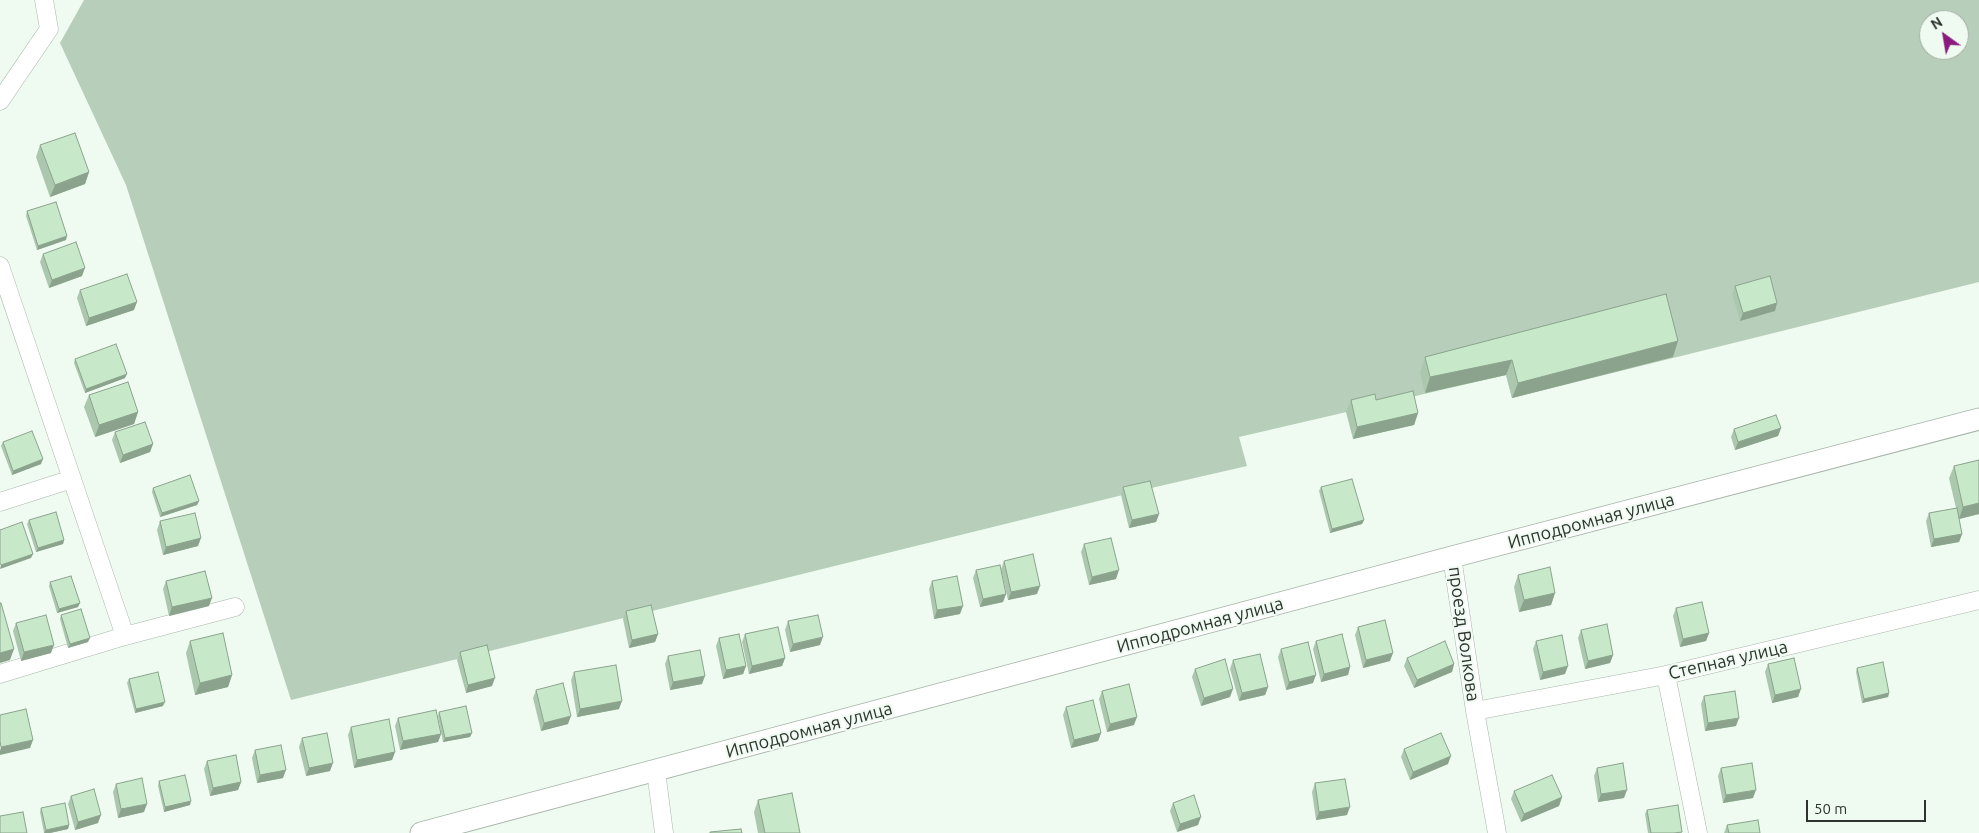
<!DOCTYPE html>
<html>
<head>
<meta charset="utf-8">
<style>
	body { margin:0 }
	#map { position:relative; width:1979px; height:833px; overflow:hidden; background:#effbf0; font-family:Ubuntu,sans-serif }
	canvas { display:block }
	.north { position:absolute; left:1919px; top:10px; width:50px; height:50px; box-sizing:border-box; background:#effbf0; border:1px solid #a2aba3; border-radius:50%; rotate:328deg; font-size:14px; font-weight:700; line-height:20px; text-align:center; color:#2f332f }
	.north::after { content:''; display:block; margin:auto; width:18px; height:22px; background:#8a1c7f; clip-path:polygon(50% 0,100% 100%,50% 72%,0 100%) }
	.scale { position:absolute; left:1806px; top:800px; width:120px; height:22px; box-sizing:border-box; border:2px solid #2f332f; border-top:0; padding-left:6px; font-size:15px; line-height:18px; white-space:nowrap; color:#2f332f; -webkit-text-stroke:4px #effbf0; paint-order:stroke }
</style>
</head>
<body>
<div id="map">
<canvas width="1979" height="833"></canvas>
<div class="north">N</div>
<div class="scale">50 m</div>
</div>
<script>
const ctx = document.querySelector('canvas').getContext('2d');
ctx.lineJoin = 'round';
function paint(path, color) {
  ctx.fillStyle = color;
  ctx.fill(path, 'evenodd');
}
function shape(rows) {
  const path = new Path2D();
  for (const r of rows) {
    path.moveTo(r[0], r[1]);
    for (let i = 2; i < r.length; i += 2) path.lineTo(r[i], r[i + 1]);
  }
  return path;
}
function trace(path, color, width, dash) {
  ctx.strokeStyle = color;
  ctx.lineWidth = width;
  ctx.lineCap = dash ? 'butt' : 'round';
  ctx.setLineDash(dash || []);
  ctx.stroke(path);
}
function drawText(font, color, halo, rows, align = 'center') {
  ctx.font = font + ' Ubuntu,sans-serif';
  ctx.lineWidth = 4;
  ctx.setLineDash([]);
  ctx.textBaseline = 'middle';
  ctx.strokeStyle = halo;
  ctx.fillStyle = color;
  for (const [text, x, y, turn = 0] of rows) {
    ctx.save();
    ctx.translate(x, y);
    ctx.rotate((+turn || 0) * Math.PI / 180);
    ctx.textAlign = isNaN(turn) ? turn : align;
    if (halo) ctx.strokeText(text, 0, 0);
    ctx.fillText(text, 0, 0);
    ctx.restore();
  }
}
paint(shape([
	[84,0,1979,0,1979,282,1512,398,1506,375,1239,437,1247,466,1147,489,291,700,126,185,60,43],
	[1929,20,1959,20,1959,50,1929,50]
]), '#b7cfba');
const minor = shape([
	[0,101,49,29,44,0],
	[0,266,125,636],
	[0,502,72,479],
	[1452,557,1475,711,1497,833],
	[0,674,125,636,235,607],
	[1666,675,1698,833],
	[1475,711,1666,675,1979,600],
	[656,771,664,833]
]);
const major = shape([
	[421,833,1452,557,1979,419]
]);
trace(minor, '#aab6ab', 19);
trace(major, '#aab6ab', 23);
trace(minor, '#fff', 18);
trace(major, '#fff', 21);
paint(shape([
	[40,145,89,172,85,184,50,197,36,157],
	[27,211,66,240,37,250,26,216],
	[43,254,82,276,49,288,40,262],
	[1735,286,1777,303,1775,311,1740,321,1732,294],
	[80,290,134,310,86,326,77,298],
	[1425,357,1673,357,1512,398,1506,375,1425,393,1420,373],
	[75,359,125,378,85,393,74,363],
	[89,395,138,412,134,424,95,437,84,407],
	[1351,400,1376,400,1418,413,1414,425,1353,439,1346,412],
	[1781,428,1778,436,1735,450,1731,437,1734,429],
	[115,432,153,444,150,452,120,463,112,440],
	[3,442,41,464,12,475,1,446],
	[1979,460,1979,514,1959,519,1962,534,1959,542,1931,547,1926,521,1929,513,1956,508,1949,478,1954,466],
	[1123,487,1159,514,1156,522,1129,528,1121,495],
	[1321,487,1364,520,1362,524,1330,533,1319,491],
	[153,488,199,501,197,505,160,517,152,492],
	[29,520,64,540,63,544,36,552,27,524],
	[160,521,198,546,163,555,157,530],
	[1084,544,1116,579,1089,585,1081,552],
	[1004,561,1037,594,1008,600,1001,569],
	[976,570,1006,594,1003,602,980,607,973,578],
	[1518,575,1555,593,1551,605,1519,612,1514,587],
	[166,581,209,606,169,616,163,589],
	[932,581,960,614,934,619,929,589],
	[50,582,78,607,57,613,49,586],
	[1676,608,1709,633,1706,641,1680,647,1673,616],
	[626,611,658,634,655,642,629,648,623,619],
	[61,615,88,642,68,648,60,619],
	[788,621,820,645,790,652,785,630],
	[16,623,51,653,21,661,13,631],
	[1358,627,1390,661,1363,668,1355,635],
	[1581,630,1613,655,1610,663,1585,669,1578,638],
	[745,634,785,658,782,666,749,674,742,642],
	[719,638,746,666,743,674,723,679,716,646],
	[190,641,232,675,228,687,195,695,186,653],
	[1316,641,1350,667,1348,675,1321,682,1313,649],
	[1536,641,1565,674,1540,680,1533,649],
	[1281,649,1313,683,1286,690,1278,657],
	[460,652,492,686,466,693,457,660],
	[668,656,702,684,670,690,665,664],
	[1407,658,1454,664,1452,672,1414,688,1404,666],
	[1233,660,1268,687,1265,695,1239,701,1230,669],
	[1768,664,1798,697,1772,703,1765,672],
	[1857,668,1889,693,1888,697,1862,703,1856,672],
	[1195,669,1230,697,1201,706,1192,677],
	[574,672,619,709,577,717,571,680],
	[129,679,163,706,135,713,127,683],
	[536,690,568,724,541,731,533,698],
	[1102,691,1134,725,1107,732,1099,699],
	[1704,696,1736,726,1705,731,1701,704],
	[1066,707,1101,733,1098,741,1071,748,1063,715],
	[439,712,470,737,443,742,438,716],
	[398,718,441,734,438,742,400,750,395,726],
	[351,727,395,752,392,760,354,768,348,735],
	[302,738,330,771,306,776,299,747],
	[1404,749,1448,764,1410,780,1401,757],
	[255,750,283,778,257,783,252,758],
	[207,761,241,782,238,790,210,796,204,769],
	[1597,768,1624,798,1598,802,1594,776],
	[1721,768,1753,798,1723,803,1718,776],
	[159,781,190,805,164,812,158,786],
	[1315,783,1347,815,1316,820,1312,792],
	[116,784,144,812,118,818,113,792],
	[1514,791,1562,797,1559,806,1521,822,1511,799],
	[71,796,98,823,75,830,68,804],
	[758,800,800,833,758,833,754,812],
	[1173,803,1198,825,1177,832,1170,811],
	[41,808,69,825,68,829,50,833,44,833,40,812],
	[1647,810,1682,832,1681,833,1648,833,1645,814],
	[1727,825,1760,833,1724,833]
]), '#abc8ae');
paint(shape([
	[89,172,85,184,50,197,55,185],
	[67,236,66,240,37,250,38,246],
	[85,268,82,276,49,288,52,280],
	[137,302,134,310,86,326,89,318],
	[1777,303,1775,311,1740,321,1743,313],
	[1678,341,1673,357,1512,398,1518,383],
	[1512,360,1506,375,1425,393,1430,377],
	[127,374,125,378,85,393,86,389],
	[138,412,134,424,95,437,99,425],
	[1418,413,1414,425,1353,439,1357,427],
	[1781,428,1778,436,1735,450,1738,442],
	[153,444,150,452,120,463,123,455],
	[43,459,41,464,12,475,13,471],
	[199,501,197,505,160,517,162,513],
	[1979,503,1979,514,1959,519,1963,507],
	[1159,514,1156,522,1129,528,1132,520],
	[1364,520,1362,524,1330,533,1332,529],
	[1962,534,1959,542,1931,547,1934,539],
	[201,538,198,546,163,555,166,547],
	[64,540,63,544,36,552,38,548],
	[33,554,31,558,0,569,1,565],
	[1119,570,1116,579,1089,585,1092,577],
	[1040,586,1037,594,1008,600,1011,592],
	[1555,593,1551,605,1519,612,1524,600],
	[1006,594,1003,602,980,607,983,599],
	[212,598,209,606,169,616,172,607],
	[80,603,78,607,57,613,59,609],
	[963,606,960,614,934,619,937,610],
	[1709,633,1706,641,1680,647,1683,639],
	[658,634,655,642,629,648,632,640],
	[823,637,820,645,790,652,793,644],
	[90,638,88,642,68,648,70,644],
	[54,645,51,653,21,661,24,652],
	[14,649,10,660,0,663,0,653],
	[1393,653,1390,661,1363,668,1366,660],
	[1613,655,1610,663,1585,669,1588,661],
	[785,658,782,666,749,674,752,666],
	[1454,664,1452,672,1414,688,1417,680],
	[746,666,743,674,723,679,726,670],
	[1568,666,1565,674,1540,680,1543,672],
	[1350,667,1348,675,1321,682,1324,674],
	[232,675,228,687,195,695,200,683],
	[1316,675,1313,683,1286,690,1289,682],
	[705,676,702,684,670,690,673,682],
	[495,678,492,686,466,693,468,685],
	[1268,687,1265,695,1239,701,1242,693],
	[1233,689,1230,697,1201,706,1204,698],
	[1801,689,1798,697,1772,703,1775,695],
	[1889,693,1888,697,1862,703,1864,699],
	[622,701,619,709,577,717,580,709],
	[165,702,163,706,135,713,136,709],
	[571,716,568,724,541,731,544,723],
	[1137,717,1134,725,1107,732,1110,724],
	[1739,718,1736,726,1705,731,1708,723],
	[472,733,470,737,443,742,445,738],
	[1101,733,1098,741,1071,748,1074,740],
	[441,734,438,742,400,750,403,741],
	[33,740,30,748,0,755,0,751,1,747],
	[395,752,392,760,354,768,357,760],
	[1451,756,1448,764,1410,780,1413,772],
	[333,763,330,771,306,776,309,768],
	[286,770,283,778,257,783,260,775],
	[241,782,238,790,210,796,213,788],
	[1627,790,1624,798,1598,802,1601,794],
	[1756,790,1753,798,1723,803,1726,795],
	[1562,797,1559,806,1521,822,1524,814],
	[191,801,190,805,164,812,165,807],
	[147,804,144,812,118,818,121,809],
	[1350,807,1347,815,1316,820,1319,812],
	[101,815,98,823,75,830,78,822],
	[1201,817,1198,825,1177,832,1180,824],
	[69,825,68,829,50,833,44,833,46,830]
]), '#8ba38d');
const building = shape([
	[75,133,89,172,55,185,40,145,75,133],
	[56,202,67,236,38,246,27,211,56,202],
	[76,242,85,268,52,280,43,254,76,242],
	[127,274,137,302,89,318,80,290,127,274],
	[1770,276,1777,303,1743,313,1735,286,1770,276],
	[1666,294,1678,341,1518,383,1512,360,1430,377,1425,357,1666,294],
	[116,344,127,374,86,389,75,359,116,344],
	[128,382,138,412,99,425,89,395,128,382],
	[1413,391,1418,413,1357,427,1351,400,1375,394,1376,400,1413,391],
	[1776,415,1781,428,1738,442,1734,429,1776,415],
	[145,422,153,444,123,455,115,432,145,422],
	[32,431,43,459,13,471,3,442,32,431],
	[1979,460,1979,503,1963,507,1954,466,1979,460],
	[190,475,199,501,162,513,153,488,190,475],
	[1352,479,1364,520,1332,529,1321,487,1352,479],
	[1150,481,1159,514,1132,520,1123,487,1150,481],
	[1957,508,1962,534,1934,539,1929,513,1957,508],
	[56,512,64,540,38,548,29,520,56,512],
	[195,513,201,538,166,547,160,521,195,513],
	[22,522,33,554,1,565,0,563,0,530,22,522],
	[1111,538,1119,570,1092,577,1084,544,1111,538],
	[1033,554,1040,586,1011,592,1004,561,1033,554],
	[1000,565,1006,594,983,599,976,570,1000,565],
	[1550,567,1555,593,1524,600,1518,575,1550,567],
	[205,571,212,598,172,607,166,581,205,571],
	[71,576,80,603,59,609,50,582,71,576],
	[957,576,963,606,937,610,932,581,957,576],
	[1702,602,1709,633,1683,639,1676,608,1702,602],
	[0,603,1,603,14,649,0,653,0,603],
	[651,605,658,634,632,640,626,611,651,605],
	[81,609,90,638,70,644,61,615,81,609],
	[46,615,54,645,24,652,16,623,46,615],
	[818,615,823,637,793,644,788,621,818,615],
	[1385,620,1393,653,1366,660,1358,627,1385,620],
	[1607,624,1613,655,1588,661,1581,630,1607,624],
	[778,627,785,658,752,666,745,634,778,627],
	[223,633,232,675,200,683,190,641,223,633],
	[739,634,746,666,726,670,719,638,739,634],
	[1342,634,1350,667,1324,674,1316,641,1342,634],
	[1562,635,1568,666,1543,672,1536,641,1562,635],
	[1445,641,1454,664,1417,680,1407,658,1445,641],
	[1308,642,1316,675,1289,682,1281,649,1308,642],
	[487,645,495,678,468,685,460,652,487,645],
	[700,650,705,676,673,682,668,656,700,650],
	[1260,654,1268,687,1242,693,1233,660,1260,654],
	[1794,658,1801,689,1775,695,1768,664,1794,658],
	[1225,659,1233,689,1204,698,1195,669,1225,659],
	[1883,662,1889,693,1864,699,1857,668,1883,662],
	[616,665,622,701,580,709,574,672,616,665],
	[158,672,165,702,136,709,129,679,158,672],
	[563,683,571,716,544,723,536,690,563,683],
	[1129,684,1137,717,1110,724,1102,691,1129,684],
	[1735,691,1739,718,1708,723,1704,696,1735,691],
	[1093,700,1101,733,1074,740,1066,707,1093,700],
	[466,706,472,733,445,738,439,712,466,706],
	[26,709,33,740,1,747,0,741,0,715,26,709],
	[436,710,441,734,403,741,398,718,436,710],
	[389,719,395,752,357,760,351,727,389,719],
	[327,733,333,763,309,768,302,738,327,733],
	[1441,733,1451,756,1413,772,1404,749,1441,733],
	[281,745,286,770,260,775,255,750,281,745],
	[236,755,241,782,213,788,207,761,236,755],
	[1623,763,1627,790,1601,794,1597,768,1623,763],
	[1752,763,1756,790,1726,795,1721,768,1752,763],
	[185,775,191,801,165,807,159,781,185,775],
	[1552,775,1562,797,1524,814,1514,791,1552,775],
	[142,778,147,804,121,809,116,784,142,778],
	[1345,779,1350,807,1319,812,1315,783,1345,779],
	[94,789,101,815,78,822,71,796,94,789],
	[792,793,800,833,765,833,758,800,792,793],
	[1194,795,1201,817,1180,824,1173,803,1194,795],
	[65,803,69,825,46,830,41,808,65,803],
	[1678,805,1682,832,1674,833,1651,833,1647,810,1678,805],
	[23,812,27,833,0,833,0,816,23,812],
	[1758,820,1760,833,1729,833,1727,825,1758,820],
	[741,829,742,833,710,833,710,832,741,829]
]);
paint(building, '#c7e9ca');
trace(building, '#8ba38d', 1);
drawText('18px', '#2f332f', '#effbf0', [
	["Ипподромная улица",1591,521,-15],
	["Ипподромная улица",1200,625,-15],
	["проезд Волкова",1464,634,82],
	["Степная улица",1728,660,-13],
	["Ипподромная улица",809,730,-15]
]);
</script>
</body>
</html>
